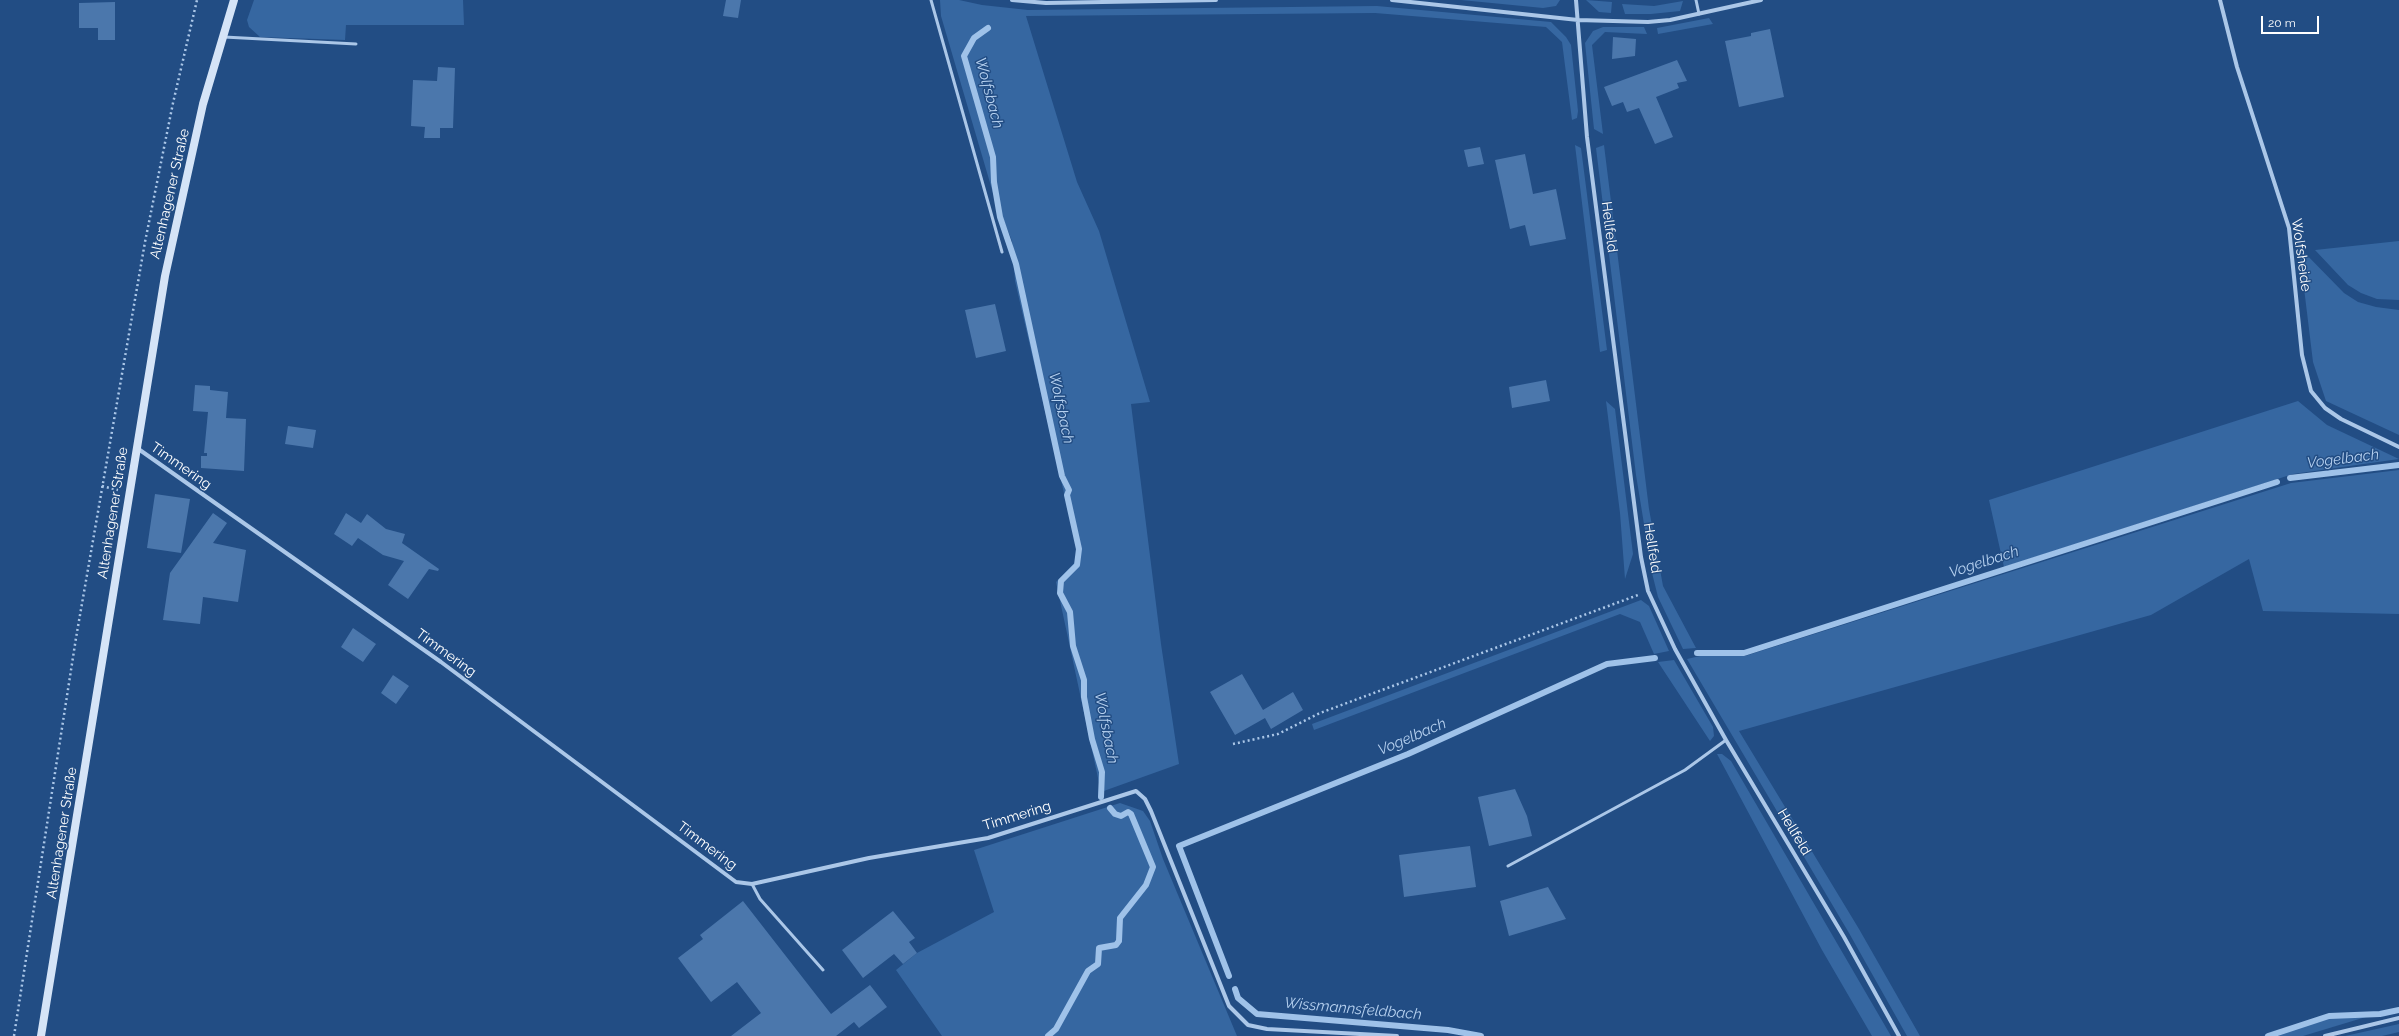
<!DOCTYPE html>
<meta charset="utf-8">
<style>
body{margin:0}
#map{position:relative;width:2399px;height:1036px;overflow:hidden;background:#224d84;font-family:Raleway,sans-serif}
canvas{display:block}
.scale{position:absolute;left:2261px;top:16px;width:58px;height:18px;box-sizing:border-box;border:2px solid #fff;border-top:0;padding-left:5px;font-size:12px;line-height:14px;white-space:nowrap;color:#fff;-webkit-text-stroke:3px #224d84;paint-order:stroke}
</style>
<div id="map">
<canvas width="2399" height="1036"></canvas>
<div class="scale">20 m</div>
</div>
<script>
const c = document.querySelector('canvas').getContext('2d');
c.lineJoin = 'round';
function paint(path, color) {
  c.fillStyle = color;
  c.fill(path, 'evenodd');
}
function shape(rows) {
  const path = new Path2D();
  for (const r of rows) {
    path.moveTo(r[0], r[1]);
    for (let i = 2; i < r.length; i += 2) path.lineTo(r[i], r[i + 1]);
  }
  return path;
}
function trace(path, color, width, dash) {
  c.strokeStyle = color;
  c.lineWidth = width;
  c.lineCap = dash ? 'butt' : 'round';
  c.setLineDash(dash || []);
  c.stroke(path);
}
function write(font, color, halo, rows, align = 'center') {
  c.font = font + ' Raleway,sans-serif';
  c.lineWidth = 3;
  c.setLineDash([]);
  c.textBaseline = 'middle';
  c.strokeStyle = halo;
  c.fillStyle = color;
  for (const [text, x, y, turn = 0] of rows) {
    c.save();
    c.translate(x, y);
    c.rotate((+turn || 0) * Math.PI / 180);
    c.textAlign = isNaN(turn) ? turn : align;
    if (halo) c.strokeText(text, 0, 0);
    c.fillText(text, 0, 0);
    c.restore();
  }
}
paint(shape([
 [254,0,463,0,464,25,346,25,345,40,260,37,249,27,247,20],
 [940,0,959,0,982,5,1028,10,1377,6,1551,22,1566,37,1571,45,1578,111,1577,118,1572,120,1562,42,1546,27,1375,13,1026,16,1077,182,1099,231,1150,402,1131,404,1161,644,1179,764,1101,792,1056,582,1079,558,1015,281,1012,241,993,193,941,16],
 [1461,0,1560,0,1556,6,1543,8],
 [1586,0,1612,2,1611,13,1599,12],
 [1683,1,1680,11,1651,14,1625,14,1622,4,1654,6],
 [1709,18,1713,24,1658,34,1657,28],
 [1603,27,1644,27,1647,34,1605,32,1592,45,1603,134,1594,129,1585,43,1593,31],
 [1575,145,1581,148,1607,350,1600,352],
 [1604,145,1649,509,1663,586,1696,648,1683,649,1658,597,1652,573,1636,475,1596,148],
 [2399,241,2399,300,2377,299,2361,293,2348,285,2315,250],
 [2299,247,2344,293,2358,302,2376,307,2399,310,2399,435,2326,401,2313,362],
 [1606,401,1615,409,1633,554,1625,579,1620,513],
 [2298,401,2327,425,2399,459,2293,474,2004,567,1989,500],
 [2399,470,2399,614,2263,611,2249,559,2151,615,1739,731,1859,929,1920,1036,1907,1036,1849,933,1687,659,1700,656,1745,656,2291,483],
 [1641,600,1649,606,1669,651,1654,654,1640,622,1620,614,1314,730,1312,724],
 [1674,660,1713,727,1714,736,1710,741,1658,662],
 [1717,754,1722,754,1731,761,1891,1036,1872,1036,1822,950],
 [1120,803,1143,811,1150,821,1163,859,1237,1036,942,1036,896,970,917,953,994,912,974,850],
 [2379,1013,2303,1036,2263,1036,2329,1014],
 [2399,1024,2399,1032,2382,1036,2345,1036]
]), '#3667a1');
trace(shape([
 [988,28,974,38,964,56,993,157,994,182,1000,217,1016,264,1062,476,1069,490,1067,495,1079,549,1077,565,1061,581,1060,593,1070,612,1073,646,1084,680,1084,697,1092,739,1102,772,1101,797],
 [2290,478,2399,465],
 [1697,653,1744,653,2277,482],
 [1229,976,1179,846,1408,754,1607,664,1655,658],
 [1235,989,1238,998,1257,1014,1448,1030,1481,1036],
 [1048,1036,1056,1029,1088,971,1098,964,1099,948,1116,945,1119,941,1120,918,1146,885,1153,867,1131,814,1128,812,1121,816,1115,814,1110,808],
 [2268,1036,2329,1016,2380,1014,2399,1010]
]), '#9fc2e9', 6);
paint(shape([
 [726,0,741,0,738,18,723,16],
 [115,2,115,40,98,40,98,28,79,28,79,3],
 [1770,29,1784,97,1739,107,1725,41,1751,36,1751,33],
 [1613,37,1636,39,1635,56,1612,59],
 [1677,60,1687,81,1677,83,1679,88,1656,97,1673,137,1655,144,1639,108,1627,112,1623,102,1612,106,1604,87],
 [438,67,455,68,453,128,440,128,440,138,424,138,425,127,411,126,413,80,437,81],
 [1480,147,1484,164,1468,167,1464,150],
 [1525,154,1533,194,1556,189,1566,239,1530,246,1525,225,1510,229,1495,160],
 [995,304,1006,351,976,358,965,310],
 [1546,380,1550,401,1512,408,1509,387],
 [195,385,210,386,210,390,228,392,226,418,246,419,244,471,201,468,201,456,207,456,207,453,204,453,208,412,193,411],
 [288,426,316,430,313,448,285,444],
 [155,494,190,499,181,553,147,548],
 [213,513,227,523,213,543,246,550,238,602,203,597,200,624,163,620,170,573],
 [346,513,361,523,367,514,386,529,405,534,402,543,439,569,438,571,429,569,408,599,388,585,404,561,383,555,358,538,352,546,334,534],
 [353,628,376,644,363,662,341,647],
 [1242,674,1263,710,1293,692,1303,710,1271,729,1265,718,1235,735,1210,692],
 [393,675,409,686,396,704,381,693],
 [1515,789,1527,816,1532,836,1489,846,1478,797],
 [1470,846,1476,887,1404,897,1399,855],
 [1548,887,1566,919,1509,936,1500,901],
 [743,901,831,1014,870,985,887,1007,859,1028,854,1022,836,1036,731,1036,761,1013,737,982,711,1002,678,958,703,939,700,935],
 [893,911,915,938,909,942,917,953,903,964,894,954,863,978,842,950]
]), '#4b77ac');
trace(shape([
 [102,486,118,490],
 [1233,744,1278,734,1320,713,1638,595],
 [14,1036,76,638,145,242,173,103,197,0]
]), '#abc7e8', 2.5, [2, 3]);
trace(shape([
 [931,0,1002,252],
 [1696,0,1699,14],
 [224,37,356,44],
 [1508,866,1685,770,1726,740],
 [752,884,760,899,823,970]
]), '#abc7e8', 3);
trace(shape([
 [1012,0,1046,3,1216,0],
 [1392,0,1578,20,1648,22,1670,20,1761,0],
 [1576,0,1587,137,1641,557,1648,591,1675,649,1726,740,1844,937,1899,1036],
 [2220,0,2237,67,2289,228,2302,355,2311,391,2325,408,2341,419,2399,447],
 [137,448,441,662,736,882,752,884,869,858,988,838,1136,791,1145,799,1151,811,1229,1006,1248,1025,1267,1029,1397,1036],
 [2325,1036,2399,1018]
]), '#abc7e8', 4);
trace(shape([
 [41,1036,165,276,203,104,234,0]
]), '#d5e4f7', 8);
write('14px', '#fff', '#224d84', [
 ["Altenhagener Straße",170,194,-77],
 ["Hellfeld",1609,227,83],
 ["Wolfsheide",2301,255,82],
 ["Timmering",181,466,35],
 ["Altenhagener Straße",113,513,-81],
 ["Hellfeld",1652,548,81],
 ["Timmering",446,653,36],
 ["Timmering",1017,816,-17],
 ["Hellfeld",1794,832,59],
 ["Altenhagener Straße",62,833,-81],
 ["Timmering",707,846,37]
]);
write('italic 15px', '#b6d1f0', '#224d84', [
 ["Wolfsbach",989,93,75],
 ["Wolfsbach",1061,408,78],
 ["Vogelbach",2343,459,-7],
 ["Vogelbach",1984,562,-18],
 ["Wolfsbach",1106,728,79],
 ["Vogelbach",1412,737,-23],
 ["Wissmannsfeldbach",1353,1009,5]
]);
</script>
